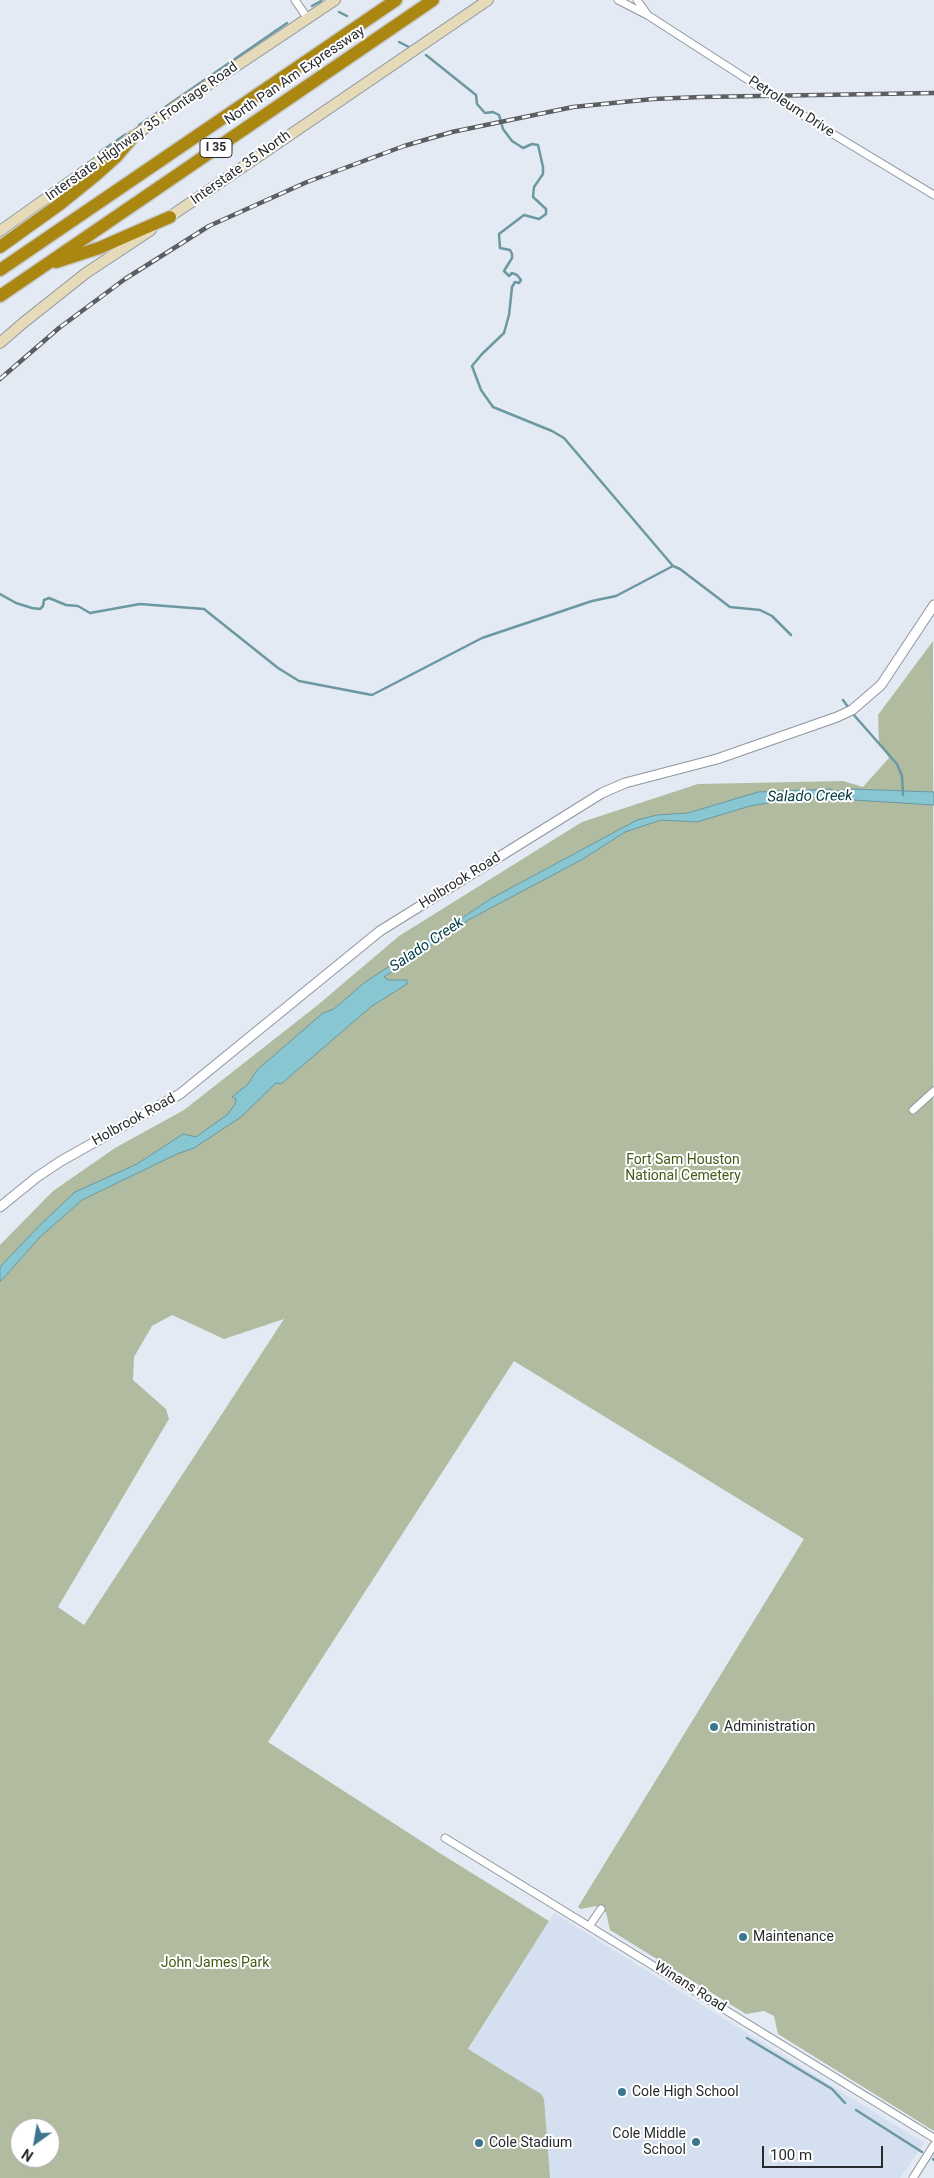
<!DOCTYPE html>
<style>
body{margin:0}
#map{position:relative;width:934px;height:2178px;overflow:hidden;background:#e3eaf4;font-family:Roboto,sans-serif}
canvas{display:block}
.north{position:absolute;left:10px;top:2118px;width:50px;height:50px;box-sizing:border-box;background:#fff;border:1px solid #a9aaab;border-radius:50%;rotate:212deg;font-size:14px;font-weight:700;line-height:20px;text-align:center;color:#282b2e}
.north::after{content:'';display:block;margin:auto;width:18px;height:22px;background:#3b758e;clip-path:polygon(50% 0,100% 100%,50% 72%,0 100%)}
.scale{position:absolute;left:762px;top:2146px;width:121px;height:22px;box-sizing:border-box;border:2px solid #282b2e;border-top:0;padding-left:6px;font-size:15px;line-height:18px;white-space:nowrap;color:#282b2e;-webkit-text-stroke:4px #fff;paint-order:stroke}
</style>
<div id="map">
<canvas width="934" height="2178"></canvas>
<div class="north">N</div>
<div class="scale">100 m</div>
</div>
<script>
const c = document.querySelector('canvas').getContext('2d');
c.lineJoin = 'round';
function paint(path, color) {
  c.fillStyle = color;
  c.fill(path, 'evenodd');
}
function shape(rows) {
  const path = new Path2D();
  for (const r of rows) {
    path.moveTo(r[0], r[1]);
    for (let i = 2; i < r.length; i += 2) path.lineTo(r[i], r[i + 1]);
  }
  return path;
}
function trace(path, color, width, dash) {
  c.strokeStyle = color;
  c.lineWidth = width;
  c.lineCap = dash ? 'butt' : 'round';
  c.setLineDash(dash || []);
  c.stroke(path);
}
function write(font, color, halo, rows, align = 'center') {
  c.font = font + ' Roboto,sans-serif';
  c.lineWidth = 4;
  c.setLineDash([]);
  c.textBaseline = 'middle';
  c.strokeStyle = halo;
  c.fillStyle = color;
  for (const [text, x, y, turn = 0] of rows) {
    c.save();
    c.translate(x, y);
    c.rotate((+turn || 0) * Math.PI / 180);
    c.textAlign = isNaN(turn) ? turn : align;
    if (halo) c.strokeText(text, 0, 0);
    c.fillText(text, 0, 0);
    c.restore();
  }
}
paint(shape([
 [554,1913,924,2143,900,2178,388,2178]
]), '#d4dff0');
paint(shape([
 [933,641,934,2131,778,2034,774,2016,764,2011,746,2014,610,1930,606,1912,596,1906,581,1909,578,1907,804,1539,514,1361,268,1742,438,1852,549,1921,468,2049,541,2094,544,2099,550,2178,0,2178,0,1245,53,1191,115,1148,184,1110,319,1004,399,936,582,822,698,784,843,781,863,787,889,758,879,742,878,715],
 [172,1315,224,1339,284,1319,84,1625,58,1607,169,1419,166,1409,133,1380,134,1357,152,1326],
 [20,2128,50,2128,50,2158,20,2158]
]), '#b1bb9f');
const water = shape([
 [830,789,835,791,853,789,934,792,934,805,805,797,750,806,697,822,661,820,625,832,583,859,470,919,384,977,388,980,407,980,407,984,372,1006,281,1084,276,1083,272,1087,241,1117,194,1148,177,1154,82,1200,40,1237,0,1282,0,1267,40,1225,75,1192,137,1164,183,1134,196,1137,228,1114,235,1104,236,1099,232,1097,248,1084,257,1070,323,1013,334,1009,364,983,492,898,637,820,657,815,688,813,758,792,830,789]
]);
paint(water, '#88c6d2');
trace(water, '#6b98a1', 1);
trace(shape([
 [312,6,321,1],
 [339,12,347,16],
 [399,42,409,47],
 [426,55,476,95,477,104,485,113,493,112,499,115,503,129,512,141,523,148,532,144,538,145,543,167,543,174,534,187,533,197,546,209,546,214,539,219,524,215,499,234,500,248,510,250,512,254,512,258,504,271,509,276,512,273,517,275,521,280,519,283,515,282,512,287,509,315,504,333,482,354,472,366,481,390,493,407,552,431,564,438,673,566],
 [139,125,287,23],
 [100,152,126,134],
 [0,594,16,603,32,608,40,609,43,606,44,600,49,598,66,605,78,606,90,613,140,604,204,609,278,668,299,681,372,695,482,638,592,601,616,596,673,566,680,569,730,607,760,610,772,616,791,635],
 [843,700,848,707],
 [853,714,897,764,902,776,903,795],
 [747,2038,832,2089,845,2103],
 [856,2110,922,2152],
 [933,2159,934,2160]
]), '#6b98a1', 2.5);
const minor = shape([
 [295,0,308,19],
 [618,0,649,16,818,125,934,195],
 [637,0,647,14],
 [913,1110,934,1091],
 [445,1838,934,2138],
 [590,1925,601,1909],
 [913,2178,934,2145]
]);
const tertiary = shape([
 [0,1207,37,1177,61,1161,180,1094,380,931,602,793,625,783,717,759,837,717,852,710,881,685,934,605]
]);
const secondary = shape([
 [165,220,488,0],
 [0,231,175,107,335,0],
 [0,343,23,323,86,273,151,230]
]);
const motorway = shape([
 [0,247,60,204,97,174,117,156,133,137],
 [56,262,99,248,170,217],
 [0,270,396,0],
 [0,296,433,0]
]);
trace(minor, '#8f969f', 9);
trace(tertiary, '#8f969f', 11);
trace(secondary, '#8f969f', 12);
trace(motorway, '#c7c8c9', 15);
trace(minor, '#fff', 7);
trace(tertiary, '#fff', 9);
trace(secondary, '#e6dbb8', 10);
trace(motorway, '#aa8711', 12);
const rail = shape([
 [0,379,59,328,125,279,209,226,307,182,404,146,452,132,573,107,653,99,701,97,934,93]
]);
trace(rail, '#5b5f64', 4.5);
trace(rail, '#fff', 2.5, [8]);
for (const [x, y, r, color] of [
 [714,1727,5,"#3b758e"],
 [743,1937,5,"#3b758e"],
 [622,2092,5,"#3b758e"],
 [696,2142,5,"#3b758e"],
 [479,2143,5,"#3b758e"]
]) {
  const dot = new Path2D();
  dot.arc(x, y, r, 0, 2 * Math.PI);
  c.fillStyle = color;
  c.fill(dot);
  trace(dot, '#fff', 2);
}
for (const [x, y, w] of [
 [216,148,32]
]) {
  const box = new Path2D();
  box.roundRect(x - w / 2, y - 9.5, w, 19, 4);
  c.fillStyle = '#fff';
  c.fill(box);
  trace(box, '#282b2e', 1);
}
write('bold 12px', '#282b2e', null, [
 ["I 35",216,148]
]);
write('14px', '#282b2e', '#fff', [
 ["North Pan Am Expressway",295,76,-34],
 ["Petroleum Drive",791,107,33],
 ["Interstate Highway 35 Frontage Road",142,132,-35],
 ["Interstate 35 North",241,168,-35],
 ["Holbrook Road",460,881,-32],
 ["Holbrook Road",134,1120,-29],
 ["Winans Road",690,1987,32]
]);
write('14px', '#465a15', '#fff', [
 ["Fort Sam Houston",683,1160],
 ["National Cemetery",683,1176],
 ["John James Park",215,1963]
]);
write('14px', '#282b2e', '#fff', [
 ["Administration",724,1727],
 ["Maintenance",753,1937],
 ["Cole High School",632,2092],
 ["Cole Middle",686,2134,"right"],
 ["School",686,2150,"right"],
 ["Cole Stadium",489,2143]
], 'left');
write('italic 15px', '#003a43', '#fff', [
 ["Salado Creek",810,797,-1],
 ["Salado Creek",427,945,-34]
]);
</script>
